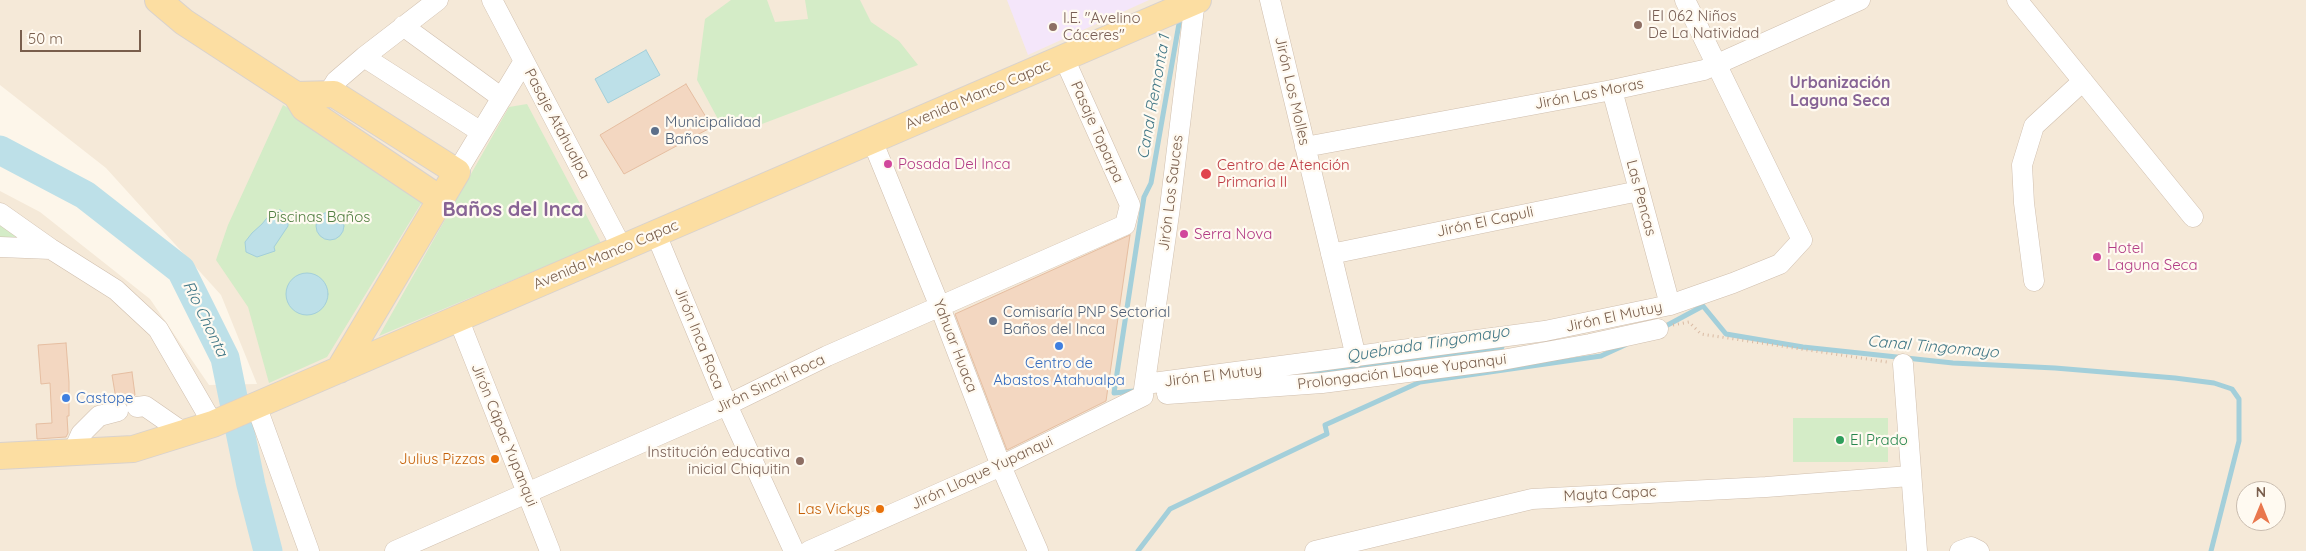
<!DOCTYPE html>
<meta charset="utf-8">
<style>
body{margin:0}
#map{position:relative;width:2306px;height:551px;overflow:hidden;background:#fdf6ea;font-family:Quicksand,sans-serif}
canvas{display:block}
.north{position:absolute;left:2236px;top:481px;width:50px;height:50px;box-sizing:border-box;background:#fffaf1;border:1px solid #c9bcaf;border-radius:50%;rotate:0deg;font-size:14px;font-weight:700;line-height:20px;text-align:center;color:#795e4c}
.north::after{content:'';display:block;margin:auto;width:18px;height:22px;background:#e9774d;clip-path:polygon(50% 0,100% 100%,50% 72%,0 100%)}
.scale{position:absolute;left:20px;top:30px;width:121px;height:22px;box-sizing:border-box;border:2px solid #795e4c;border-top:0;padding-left:6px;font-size:15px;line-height:18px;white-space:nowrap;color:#795e4c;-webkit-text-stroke:4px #fffaf1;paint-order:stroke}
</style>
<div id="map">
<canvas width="2306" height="551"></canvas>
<div class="north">N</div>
<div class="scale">50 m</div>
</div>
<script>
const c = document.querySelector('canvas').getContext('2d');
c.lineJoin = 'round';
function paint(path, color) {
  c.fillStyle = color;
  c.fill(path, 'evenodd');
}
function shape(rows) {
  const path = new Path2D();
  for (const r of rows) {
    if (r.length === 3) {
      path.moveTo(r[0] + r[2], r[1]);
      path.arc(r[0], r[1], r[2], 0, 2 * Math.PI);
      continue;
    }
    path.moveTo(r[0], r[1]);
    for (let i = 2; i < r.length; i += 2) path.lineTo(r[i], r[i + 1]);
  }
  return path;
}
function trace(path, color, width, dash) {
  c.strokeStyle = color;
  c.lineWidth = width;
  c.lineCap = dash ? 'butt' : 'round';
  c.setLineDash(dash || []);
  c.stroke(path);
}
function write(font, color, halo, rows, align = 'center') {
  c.font = font + ' Quicksand,sans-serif';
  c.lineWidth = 4.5;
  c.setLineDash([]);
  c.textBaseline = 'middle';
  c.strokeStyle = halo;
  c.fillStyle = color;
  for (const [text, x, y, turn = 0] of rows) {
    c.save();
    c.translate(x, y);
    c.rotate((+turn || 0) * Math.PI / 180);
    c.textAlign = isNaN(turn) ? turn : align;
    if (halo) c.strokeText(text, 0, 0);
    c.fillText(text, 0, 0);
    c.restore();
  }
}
paint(shape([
 [0,0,2306,0,2306,551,0,551,0,191,40,212,150,299,209,385,257,384,221,295,106,168,0,85],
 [2246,491,2276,491,2276,521,2246,521]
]), '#f5e9d8');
paint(shape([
 [1007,0,1149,0,1028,55]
]), '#f4e6fa');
paint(shape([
 [731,0,767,0,775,22,808,19,805,0,860,0,871,22,899,41,918,65,754,127,719,121,697,80,705,19],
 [527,104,601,243,379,336,509,107],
 [283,105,430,189,327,357,269,383,248,307,216,260,228,225],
 [0,223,38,245,0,241],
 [1793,418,1888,418,1888,462,1793,462]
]), '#d4ecc7');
const water = shape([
 [646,50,660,75,608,103,595,79,646,50],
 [280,210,288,216,288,226,274,247,275,251,257,257,246,252,245,242,252,233,262,224,271,213,280,210],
 [330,226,14],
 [307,294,21]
]);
paint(water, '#bde0e8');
trace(water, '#a3cfda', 1);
trace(shape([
 [1703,306,1726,334,1803,347,1953,363,2055,368,2175,378,2214,383,2232,389,2239,399,2239,441,2211,551],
 [1662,328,1703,306],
 [1277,376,1373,366,1502,347],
 [1134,391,1114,393,1144,197,1151,183,1180,18],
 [1138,551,1170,509,1327,434,1325,425,1420,382,1601,356,1625,345]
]), '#a3cfda', 5);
trace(shape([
 [0,150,85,195,181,270,225,358,251,485,268,551]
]), '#bde0e8', 29);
const building = shape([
 [686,84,712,127,624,174,600,135,686,84],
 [1130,235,1106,401,1007,450,955,314,1130,235],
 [66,343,69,382,69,416,67,416,68,433,66,437,37,439,36,424,52,423,50,383,41,384,38,345,66,343],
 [132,372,135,395,126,402,116,399,112,375,132,372]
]);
paint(building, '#f3d7c1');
trace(building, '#e6bea1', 1);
const minor = shape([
 [492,0,622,248],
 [1270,0,1356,357],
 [2017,0,2193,217],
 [403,26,502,98],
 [364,57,481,132],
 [1612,90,1670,305],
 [328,94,336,81,364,57,438,0],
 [872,140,940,307,1001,466,1038,551],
 [1305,147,1612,90,1704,70,1860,0],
 [457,172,524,61],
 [0,213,51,249,116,290,158,329,213,424],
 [656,234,727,405,794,551],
 [0,247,51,249],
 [1331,254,1639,191],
 [2034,281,2024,203,2022,165,2034,126,2083,81],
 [458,318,550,551],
 [1903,364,1917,551],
 [1145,384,1545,331,1670,305,1733,283,1780,264,1802,240,1685,0],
 [1167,394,1322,383,1502,360,1590,344,1658,329],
 [256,405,309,551],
 [137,407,145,406,184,433],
 [73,452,81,434,99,416,118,411],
 [395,551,727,405,827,356,1125,225,1130,205,1064,58],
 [809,551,1001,466,1143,396,1170,207,1195,0],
 [1315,551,1532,499,1766,487,1910,476],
 [1960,551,1971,547,1979,551]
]);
const major = shape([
 [158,0,184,22,296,95,304,108,440,199],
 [296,95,334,94,457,172,339,370],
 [0,456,133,449,213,424,1198,0]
]);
trace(minor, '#d0bfae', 21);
trace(major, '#d9d2cd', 28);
trace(shape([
 [1673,325,1689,322,1701,334,1887,362]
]), '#d9baa3', 3, [1, 4]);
trace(minor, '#fff', 20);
trace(major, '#fcdea2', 26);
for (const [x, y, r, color] of [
 [1638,25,5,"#8d6e63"],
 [1053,27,5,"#8d6e63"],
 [655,131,5,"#5c6f8a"],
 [888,164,5,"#d1479c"],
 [1206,174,6,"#e0444e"],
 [1184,234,5,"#d1479c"],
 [2097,257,5,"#d1479c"],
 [993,321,5,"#5c6f8a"],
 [1059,346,5,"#3f7fe0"],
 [66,398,5,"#3f7fe0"],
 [1840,440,5,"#2e9e5b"],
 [495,459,5,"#e8710a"],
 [800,461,5,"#8d6e63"],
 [880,509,5,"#e8710a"]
]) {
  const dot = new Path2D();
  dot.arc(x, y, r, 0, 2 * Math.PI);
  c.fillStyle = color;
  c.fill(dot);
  trace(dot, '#fffaf1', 2);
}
write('15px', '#785e54', '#fffaf1', [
 ["IEI 062 Niños",1648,16],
 ["De La Natividad",1648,33],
 ["I.E. \"Avelino",1063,18],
 ["Cáceres\"",1063,35],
 ["Institución educativa",790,452,"right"],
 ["inicial Chiquitin",790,469,"right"]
], 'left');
write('15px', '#795e4c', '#fffaf1', [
 ["Jirón Los Molles",1292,91,77],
 ["Jirón Las Moras",1589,94,-11],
 ["Avenida Manco Capac",978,95,-23],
 ["Pasaje Atahualpa",557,124,62],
 ["Pasaje Toparpa",1097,132,66],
 ["Jirón Los Sauces",1171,193,-83],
 ["Las Pencas",1641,198,75],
 ["Jirón El Capuli",1485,222,-12],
 ["Avenida Manco Capac",606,255,-23],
 ["Jirón El Mutuy",1614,317,-12],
 ["Jirón Inca Roca",699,338,68],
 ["Yahuar Huaca",955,346,69],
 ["Prolongación Lloque Yupanqui",1402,372,-7],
 ["Jirón El Mutuy",1213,376,-7],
 ["Jirón Sinchi Roca",770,384,-25],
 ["Jirón Cápac Yupanqui",504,435,68],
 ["Jirón Lloque Yupanqui",982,473,-25],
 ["Mayta Capac",1610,494,-3]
]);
write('15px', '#4e5e75', '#fffaf1', [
 ["Municipalidad",665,122],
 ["Baños",665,139],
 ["Comisaría PNP Sectorial",1003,312],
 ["Baños del Inca",1003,329]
], 'left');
write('15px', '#b23c85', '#fffaf1', [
 ["Posada Del Inca",898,164],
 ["Serra Nova",1194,234],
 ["Hotel",2107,248],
 ["Laguna Seca",2107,265]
], 'left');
write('15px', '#be3a42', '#fffaf1', [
 ["Centro de Atención",1217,165],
 ["Primaria II",1217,182]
], 'left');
write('15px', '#527f42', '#fffaf1', [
 ["Piscinas Baños",319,217]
]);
write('15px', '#366cbe', '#fffaf1', [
 ["Centro de",1059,363],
 ["Abastos Atahualpa",1059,380],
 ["Castope",76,398,"left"]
]);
write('15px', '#27864d', '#fffaf1', [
 ["El Prado",1850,440]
], 'left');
write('15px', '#c56008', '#fffaf1', [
 ["Julius Pizzas",485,459],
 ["Las Vickys",870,509]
], 'right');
write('bold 16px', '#876495', '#fffaf1', [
 ["Urbanización",1840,83],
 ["Laguna Seca",1840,101]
]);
write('italic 16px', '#417786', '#fffaf1', [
 ["Canal Remonta 1",1154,97,-80],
 ["Río Chonta",205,319,64],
 ["Quebrada Tingomayo",1428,344,-9],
 ["Canal Tingomayo",1933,347,5]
]);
write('bold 20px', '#876495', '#fffaf1', [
 ["Baños del Inca",513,210]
]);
</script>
